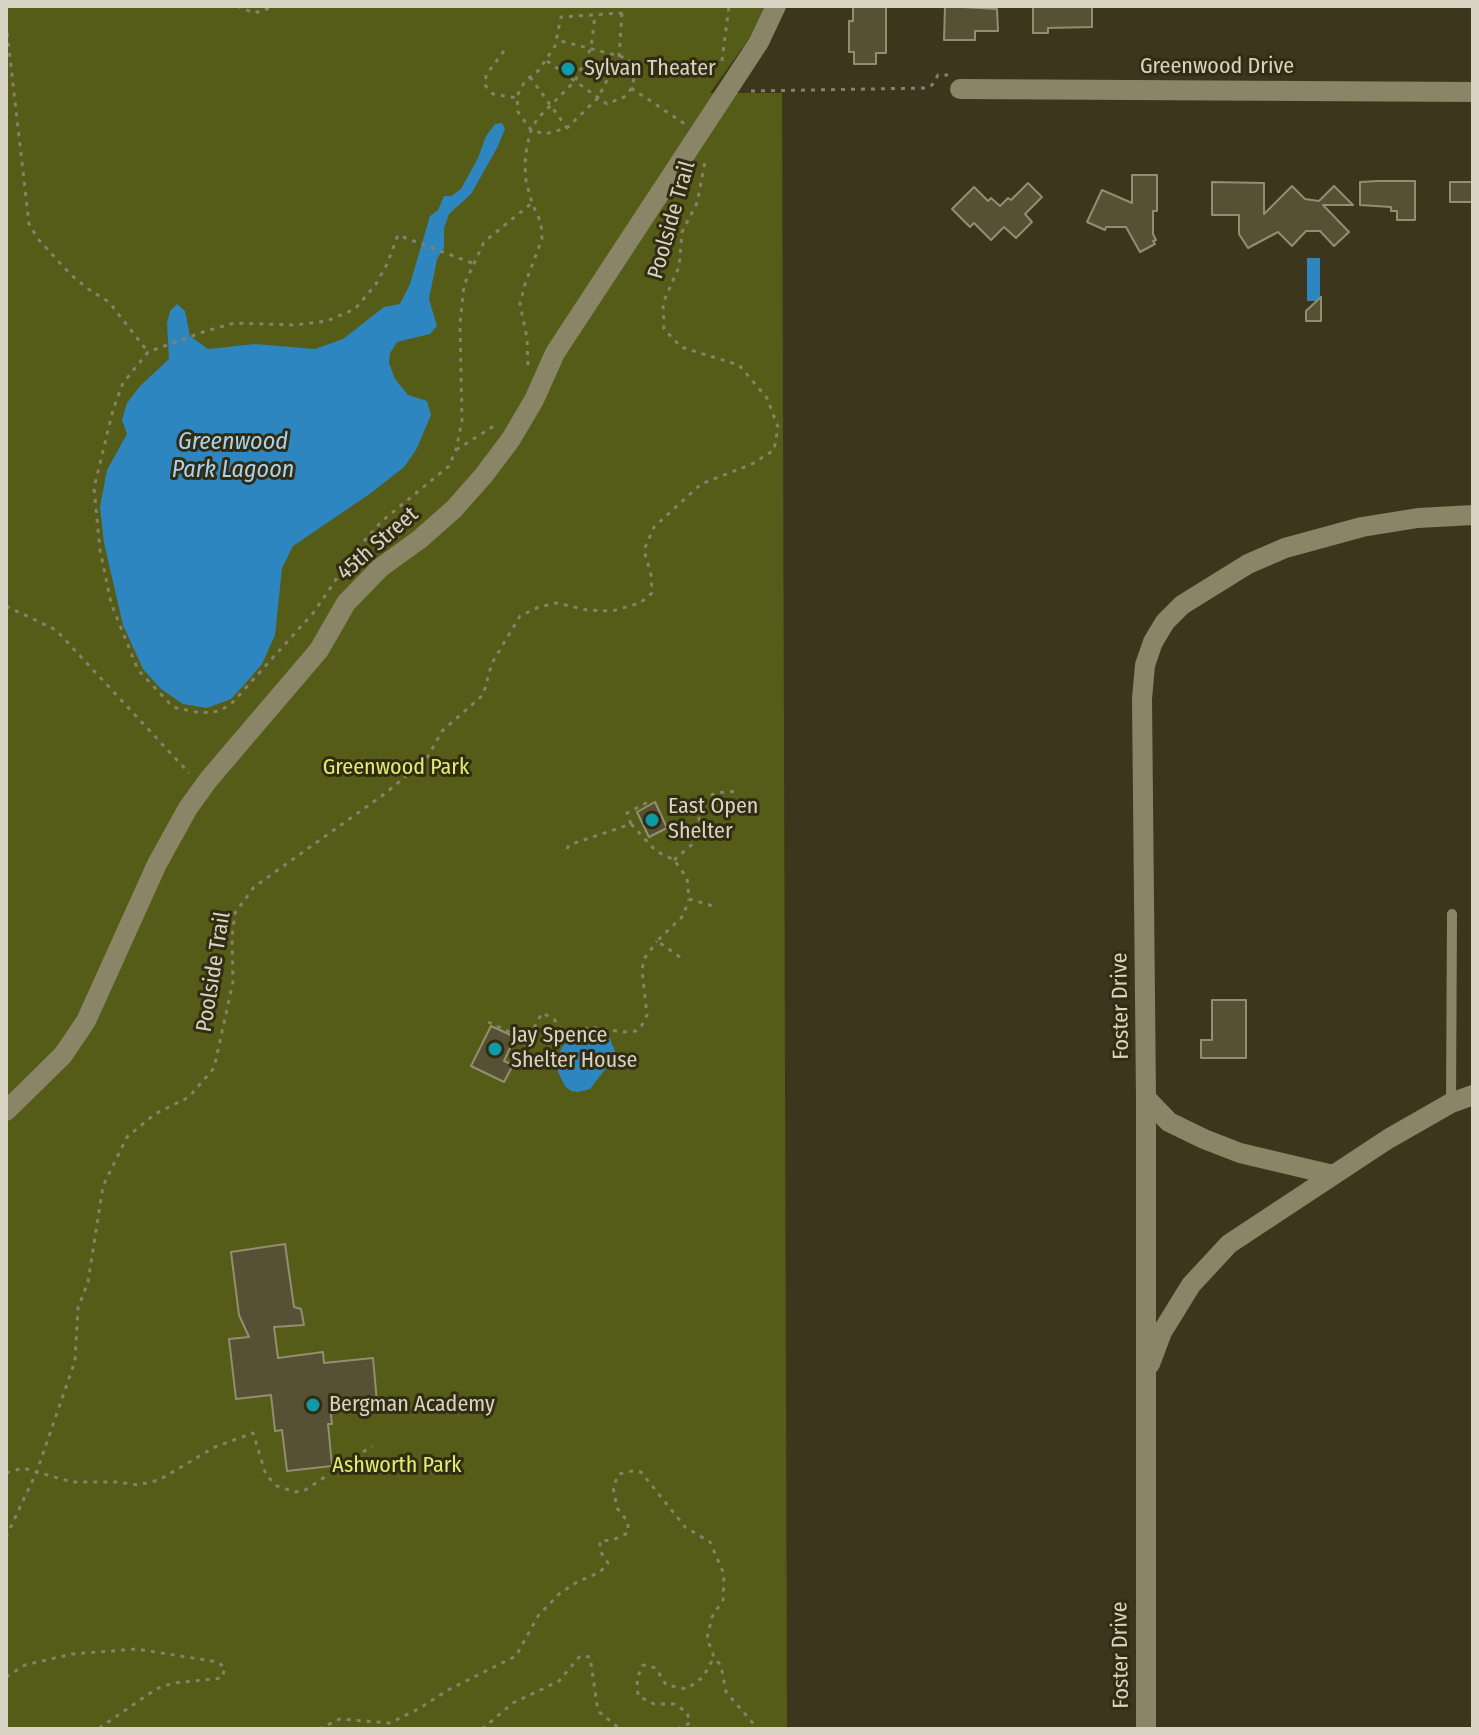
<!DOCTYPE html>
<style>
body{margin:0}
#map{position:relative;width:1479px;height:1735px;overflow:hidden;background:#3c371c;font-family:"Fira Sans Condensed",sans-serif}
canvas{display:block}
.frame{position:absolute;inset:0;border:8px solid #d7d4c4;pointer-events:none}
</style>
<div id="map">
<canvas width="1479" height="1735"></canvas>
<div class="frame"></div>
</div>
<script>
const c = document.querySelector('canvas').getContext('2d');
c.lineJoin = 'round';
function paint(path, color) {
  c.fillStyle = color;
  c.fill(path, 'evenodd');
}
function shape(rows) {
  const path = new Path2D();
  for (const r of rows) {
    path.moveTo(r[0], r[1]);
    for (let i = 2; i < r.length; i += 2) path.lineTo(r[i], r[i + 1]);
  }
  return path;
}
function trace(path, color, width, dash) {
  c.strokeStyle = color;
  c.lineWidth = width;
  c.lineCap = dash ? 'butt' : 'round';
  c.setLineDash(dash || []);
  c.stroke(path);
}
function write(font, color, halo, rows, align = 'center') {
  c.font = font + ' "Fira Sans Condensed",sans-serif';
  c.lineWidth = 6;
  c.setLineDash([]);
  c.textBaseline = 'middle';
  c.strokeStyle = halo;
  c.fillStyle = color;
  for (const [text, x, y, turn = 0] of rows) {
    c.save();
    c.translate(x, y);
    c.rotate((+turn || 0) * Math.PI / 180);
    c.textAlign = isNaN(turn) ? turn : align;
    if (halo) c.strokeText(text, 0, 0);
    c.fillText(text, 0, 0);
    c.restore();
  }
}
paint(shape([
 [6,6,765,6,753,33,710,93,782,93,787,1729,6,1729]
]), '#555c17');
paint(shape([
 [502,123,505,129,497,148,471,194,449,214,444,228,444,248,437,259,429,299,437,326,430,334,397,342,390,353,389,363,395,379,408,395,427,401,431,415,416,450,404,467,371,493,293,546,282,568,275,635,262,664,244,685,231,699,207,708,183,704,161,689,143,669,123,625,104,543,100,507,107,470,127,434,122,420,127,403,140,386,169,359,167,323,170,311,177,304,185,311,190,336,208,349,255,344,315,349,343,339,384,307,400,304,410,284,430,216,438,210,444,196,451,196,461,189,478,158,486,136,495,124],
 [1307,258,1320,258,1320,301,1307,301],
 [594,1031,609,1037,615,1051,614,1058,590,1089,578,1092,571,1091,565,1086,558,1072,558,1056,562,1047,574,1035]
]), '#2d86c0');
const building = shape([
 [853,6,886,6,886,53,876,53,876,64,854,64,854,52,849,52,849,21,853,21,853,6],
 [945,6,997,9,998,31,975,31,975,40,944,40,945,6],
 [1033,6,1092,6,1092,27,1048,28,1048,33,1033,33,1033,6],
 [1132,175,1157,175,1157,211,1153,211,1153,234,1156,240,1153,241,1155,244,1140,252,1126,227,1106,227,1105,230,1087,222,1102,190,1132,203,1132,175],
 [1378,181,1415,181,1415,220,1397,220,1397,211,1391,211,1391,207,1360,205,1360,182,1378,181],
 [1212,182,1264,183,1264,214,1292,186,1305,199,1319,201,1334,186,1353,205,1323,205,1349,232,1334,246,1320,231,1306,231,1292,246,1278,232,1248,248,1239,234,1239,215,1212,215,1212,182],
 [1450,182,1473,182,1473,202,1450,202,1450,182],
 [1028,183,1042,197,1025,214,1032,222,1016,238,1004,227,991,240,974,223,970,227,952,209,974,187,988,201,991,198,1000,206,1008,198,1011,200,1028,183],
 [1321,297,1321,321,1306,321,1306,311,1321,297],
 [655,802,667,828,649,837,637,812,655,802],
 [1212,1000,1246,1000,1246,1058,1201,1058,1201,1040,1212,1040,1212,1000],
 [491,1026,515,1037,504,1061,513,1065,504,1082,471,1066,491,1026],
 [285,1244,294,1307,301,1309,304,1325,274,1327,278,1358,323,1352,324,1363,373,1358,377,1402,330,1407,332,1424,328,1424,332,1466,287,1471,282,1430,275,1431,271,1395,236,1399,229,1339,249,1337,239,1315,231,1252,285,1244]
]);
paint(building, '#565135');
trace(building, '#938e70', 2);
trace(shape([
 [237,6,254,13,276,6],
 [622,13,619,56,598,98,567,128,545,134,531,130,518,112,517,96,525,81,539,70,555,46,561,17,622,13],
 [6,23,29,224,38,239,71,275,91,291,109,302,148,352],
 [504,51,486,75,485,85,493,94,517,98],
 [547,61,607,104,624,97,632,88,634,78,633,66,627,58,557,40],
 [722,61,729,6],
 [530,77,567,128],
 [631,88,685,124],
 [751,91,927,88,932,85,938,75,948,75],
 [472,263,398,235,387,264,376,284,355,309,327,321,295,325,234,323,203,332,148,352,123,383,113,410,94,488,100,550,111,603,138,670,173,707,200,713,220,711,233,702,314,612,356,550,382,521,449,466,456,450,462,421,460,324,464,285,484,242,532,203],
 [528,365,527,338,520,304,525,284,542,239,541,223,532,203,526,181,525,164,527,146,531,130,538,118,575,81,591,48,595,15],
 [456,450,497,424],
 [6,606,56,630,189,773],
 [631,824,656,851,674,860,687,878,689,899,713,906],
 [567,849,569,845,631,824,627,813,648,802],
 [674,860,695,842,699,835,699,811,704,800,715,793,739,791],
 [680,957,657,941,683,916,689,899],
 [488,1022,527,1040],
 [515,1063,542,1013,554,1019,566,1036,589,1027,624,1032,636,1031,642,1025,647,1015,642,970,644,959,657,941],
 [6,1473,23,1468,72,1482,117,1482,138,1485,159,1480,215,1447,253,1433,266,1475,277,1486,295,1492,305,1490,372,1446],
 [6,1537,37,1471,75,1361,78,1308,88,1282,103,1186,127,1137,155,1114,189,1097,214,1068,233,982,232,937,235,913,254,887,383,795,426,760,442,731,483,695,492,663,520,616,539,607,557,603,587,610,612,611,640,603,652,593,651,575,644,550,654,527,701,484,752,464,774,450,778,427,767,398,739,365,681,347,664,329,663,303,679,267,682,232,697,203,705,162],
 [6,1677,25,1665,72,1654,136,1649,218,1662,225,1668,222,1678,173,1683,156,1689,98,1729],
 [319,1729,340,1719,390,1723,420,1708,448,1690,516,1656,538,1616,559,1594,577,1582,600,1572,608,1563,600,1551,600,1541,613,1540,628,1533,628,1522,617,1508,613,1487,619,1474,632,1471,641,1472,685,1527,710,1542,724,1574,723,1600,712,1617,707,1638,714,1657,721,1666,726,1692,758,1729],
 [482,1729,513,1703,559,1681,580,1656,590,1657,598,1711,620,1729],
 [677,1729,690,1723,687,1712,674,1704,654,1704,638,1696,637,1678,643,1665,656,1668,666,1685,687,1689,703,1677,714,1657]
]), '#85816b', 3, [4, 6]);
trace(shape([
 [1451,1103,1452,914]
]), '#8a8567', 10);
trace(shape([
 [960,89,1473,92],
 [1146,1098,1169,1122,1204,1139,1240,1153,1333,1175],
 [6,1111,63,1055,86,1021,157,864,188,808,209,779,319,650,346,603,380,568,420,539,454,509,484,475,511,439,534,400,555,353,759,42,776,6],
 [1150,1364,1162,1332,1191,1285,1229,1244,1388,1139,1451,1103,1473,1095],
 [1146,1729,1146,1098,1142,699,1145,665,1153,642,1165,622,1182,605,1248,564,1285,548,1362,527,1418,518,1473,515]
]), '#8a8567', 20);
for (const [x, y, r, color] of [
 [568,69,8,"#0f9aa8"],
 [652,820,8,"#0f9aa8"],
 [495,1049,8,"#0f9aa8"],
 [313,1405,8,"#0f9aa8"]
]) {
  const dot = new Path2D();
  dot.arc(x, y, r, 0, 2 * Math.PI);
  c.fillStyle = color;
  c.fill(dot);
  trace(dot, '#322d12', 3);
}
write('22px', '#d7d4c4', '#322d12', [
 ["Greenwood Drive",1217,67],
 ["Poolside Trail",672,220,-74],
 ["45th Street",378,544,-41],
 ["Poolside Trail",214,972,-81],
 ["Foster Drive",1121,1006,-91],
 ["Foster Drive",1121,1655,-91]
]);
write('22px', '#d7d4c4', '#322d12', [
 ["Sylvan Theater",584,69],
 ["East Open",668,807],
 ["Shelter",668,832],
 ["Jay Spence",511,1036],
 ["Shelter House",511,1061],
 ["Bergman Academy",329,1405]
], 'left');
write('22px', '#dfef71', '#322d12', [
 ["Greenwood Park",396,768],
 ["Ashworth Park",397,1466]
]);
write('italic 24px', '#aad2f0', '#322d12', [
 ["Greenwood",233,442],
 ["Park Lagoon",233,470]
]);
</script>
